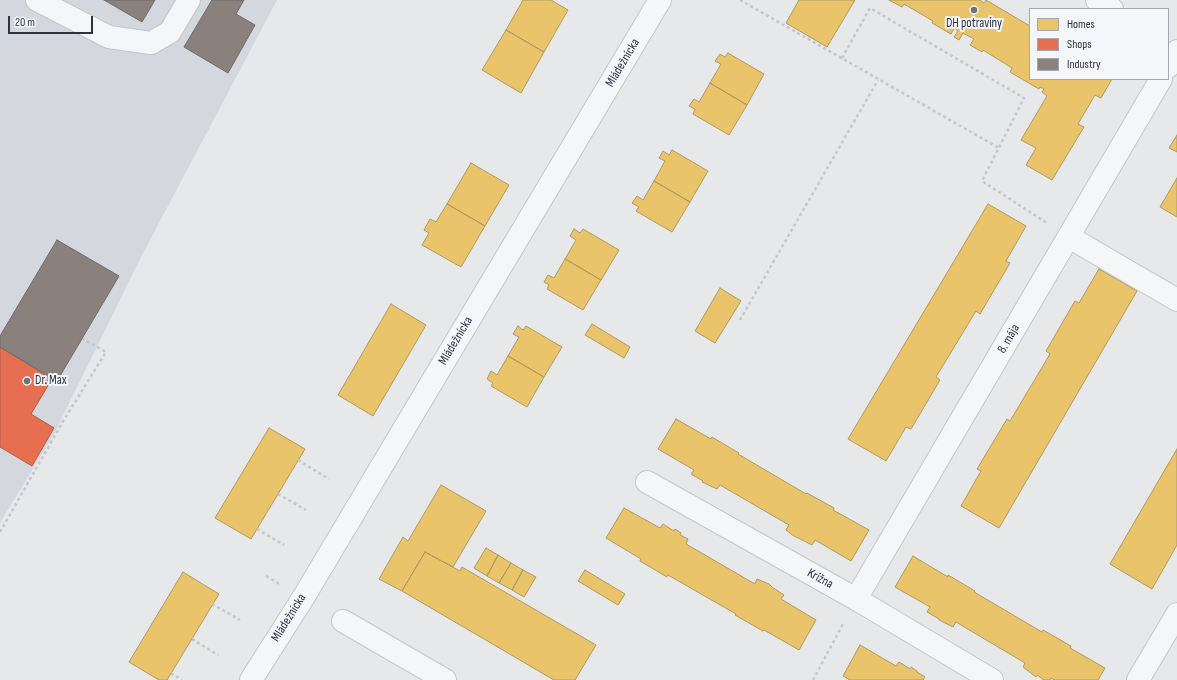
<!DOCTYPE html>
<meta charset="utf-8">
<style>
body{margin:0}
#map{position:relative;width:1177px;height:680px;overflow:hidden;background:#e6e8ea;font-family:"Sofia Sans Condensed",sans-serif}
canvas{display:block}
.legend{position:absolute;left:1029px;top:8px;width:140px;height:72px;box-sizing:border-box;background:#f4f6f9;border:1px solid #a4a8b1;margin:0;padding:5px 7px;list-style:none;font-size:12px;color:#2b3445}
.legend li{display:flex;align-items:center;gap:8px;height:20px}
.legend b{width:20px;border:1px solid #a4a8b1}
.scale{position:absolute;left:8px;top:16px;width:85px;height:18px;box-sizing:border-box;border:2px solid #2b3445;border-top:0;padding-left:5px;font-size:12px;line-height:14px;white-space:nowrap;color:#2b3445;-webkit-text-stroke:3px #f4f6f9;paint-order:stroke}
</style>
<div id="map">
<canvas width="1177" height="680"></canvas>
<ul class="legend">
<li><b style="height:11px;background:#e9c46a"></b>Homes</li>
<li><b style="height:11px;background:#e76f51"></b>Shops</li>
<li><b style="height:11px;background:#8a817c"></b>Industry</li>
</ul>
<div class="scale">20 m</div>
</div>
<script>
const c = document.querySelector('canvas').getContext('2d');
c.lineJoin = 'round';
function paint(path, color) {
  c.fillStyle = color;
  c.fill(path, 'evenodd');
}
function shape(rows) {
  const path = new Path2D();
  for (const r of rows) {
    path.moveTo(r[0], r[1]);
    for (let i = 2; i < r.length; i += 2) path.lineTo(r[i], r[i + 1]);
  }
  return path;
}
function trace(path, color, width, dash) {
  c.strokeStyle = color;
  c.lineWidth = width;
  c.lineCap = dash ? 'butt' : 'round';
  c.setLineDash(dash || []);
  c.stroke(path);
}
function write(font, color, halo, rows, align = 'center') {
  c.font = font + ' "Sofia Sans Condensed",sans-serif';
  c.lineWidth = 4;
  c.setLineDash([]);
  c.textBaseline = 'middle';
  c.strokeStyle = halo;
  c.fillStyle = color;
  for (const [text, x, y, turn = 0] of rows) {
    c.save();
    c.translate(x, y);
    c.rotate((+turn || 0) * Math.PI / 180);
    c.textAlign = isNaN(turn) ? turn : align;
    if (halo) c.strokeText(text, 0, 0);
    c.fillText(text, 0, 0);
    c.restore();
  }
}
paint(shape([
 [0,0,277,0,141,257,54,434,0,523]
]), '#d4d7dd');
const homes = shape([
 [523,0,551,0,568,10,544,52,506,30,523,0],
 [799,0,855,0,827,47,786,23,799,0],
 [889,0,980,0,984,3,986,0,1030,26,1030,79,1112,79,1101,98,1095,95,1078,124,1084,127,1052,180,1026,165,1036,148,1021,140,1047,96,1042,92,1044,89,1040,87,1039,89,1010,72,1012,68,983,50,982,52,970,45,974,39,963,33,959,40,954,37,958,31,954,28,951,34,932,23,933,21,904,4,902,7,889,0],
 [506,30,544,52,521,93,482,70,506,30],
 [728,53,764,74,747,105,710,83,721,64,715,61,720,54,725,57,728,53],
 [710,83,747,105,729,135,693,114,695,109,689,106,694,99,699,102,710,83],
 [1177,135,1177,152,1169,148,1177,135],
 [672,150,708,171,690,202,654,181,665,161,659,158,663,151,669,155,672,150],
 [471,163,509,185,485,226,447,204,471,163],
 [1177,178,1177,217,1160,207,1177,178],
 [654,181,690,202,672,232,636,211,639,207,632,203,637,196,643,200,654,181],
 [447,204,485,226,461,267,422,245,429,233,424,230,430,219,436,222,447,204],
 [988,204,1026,226,1006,261,1010,263,980,314,976,311,936,377,940,380,911,429,906,427,886,461,848,439,988,204],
 [574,229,580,233,583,229,619,250,601,280,565,259,576,240,570,236,574,229],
 [565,259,601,280,583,310,547,289,549,285,544,282,548,275,554,278,565,259],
 [1099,269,1137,291,999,528,961,506,981,471,977,469,1007,419,1010,421,1050,354,1046,351,1075,301,1079,303,1099,269],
 [720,288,741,301,715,343,695,331,720,288],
 [391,304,426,325,373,416,338,395,391,304],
 [592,324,630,347,624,358,585,335,592,324],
 [518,326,523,330,526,326,562,347,544,377,508,356,519,337,513,334,518,326],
 [508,356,544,377,527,407,491,386,493,383,487,379,491,371,497,375,508,356],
 [676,419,711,439,712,437,739,453,738,454,806,494,807,493,834,508,833,510,869,530,851,561,815,540,812,545,794,536,786,530,789,525,720,485,717,489,702,482,703,481,691,474,694,470,658,449,676,419],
 [269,428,305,449,251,539,215,518,269,428],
 [1177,449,1177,545,1152,589,1110,564,1177,449],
 [441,485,486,511,453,567,425,552,402,591,379,579,403,537,408,541,441,485],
 [624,508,660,528,663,524,674,531,675,529,681,533,680,535,688,539,686,544,755,584,757,579,769,584,772,587,784,595,781,599,816,620,799,650,764,630,763,631,735,615,736,614,668,575,667,577,640,561,641,559,606,538,624,508],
 [486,548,498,555,487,576,474,568,486,548],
 [425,552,460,571,462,567,596,645,575,680,554,680,402,591,425,552],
 [498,555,511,563,499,583,487,576,498,555],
 [913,556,948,577,948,575,975,591,974,592,1042,632,1043,630,1071,646,1070,648,1105,668,1098,680,1054,680,1051,678,1050,680,1044,680,1037,675,1036,677,1023,667,1025,663,956,622,953,627,939,620,939,619,927,612,930,607,895,587,913,556],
 [511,563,523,570,512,590,499,583,511,563],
 [523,570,536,577,524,597,512,590,523,570],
 [585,570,625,594,618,605,578,581,585,570],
 [183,572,219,594,167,680,159,680,129,662,183,572],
 [860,645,896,666,899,662,910,669,911,667,917,671,917,672,925,677,923,680,850,680,843,676,860,645]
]);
paint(homes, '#e9c46a');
trace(homes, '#b0995f', 1);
const shops = shape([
 [0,347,52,379,31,414,54,428,32,466,0,447,0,347]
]);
paint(shops, '#e76f51');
trace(shops, '#af5d4d', 1);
const industry = shape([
 [104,0,155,0,142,22,104,0],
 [212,0,244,0,236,14,255,25,228,73,184,47,212,0],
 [57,240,119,276,57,381,0,347,0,336,57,240]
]);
paint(industry, '#8a817c');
trace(industry, '#6e6a6c', 1);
const minor = shape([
 [37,0,109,37,151,43,170,32,189,0],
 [1097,0,1112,9],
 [1168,67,1177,51],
 [1069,237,1177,300],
 [647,482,856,599,992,680],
 [856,599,1161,79],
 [343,621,445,680],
 [251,680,303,598,660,0],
 [1138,680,1177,614]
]);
trace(minor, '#c4c6c8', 24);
trace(shape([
 [740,0,999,148],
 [842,58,870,8,1024,98,982,181,1047,223],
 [740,320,878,80],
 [298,460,329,479],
 [278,494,306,510],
 [257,529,284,545],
 [0,532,62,423,106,352,83,339],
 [266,576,281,585],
 [212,604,240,620],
 [192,639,218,655],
 [171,673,182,680],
 [813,680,844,622]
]), '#c5c6ca', 2.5, [3, 3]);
trace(minor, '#f5f6f7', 22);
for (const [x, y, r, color] of [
 [974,10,4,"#6c737f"],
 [27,381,4,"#6c737f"]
]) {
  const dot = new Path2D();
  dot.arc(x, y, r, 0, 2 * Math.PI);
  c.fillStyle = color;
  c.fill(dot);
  trace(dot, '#f4f6f9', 1.5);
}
write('13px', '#2b3445', '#f4f6f9', [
 ["DH potraviny",974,24],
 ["Dr. Max",35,381,"left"]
]);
write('13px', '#2b3445', '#f4f6f9', [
 ["Mládežnícka",623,63,-59],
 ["8. mája",1009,339,-60],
 ["Mládežnícka",456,341,-59],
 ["Krížna",820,579,29],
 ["Mládežnícka",289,618,-58]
]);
</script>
